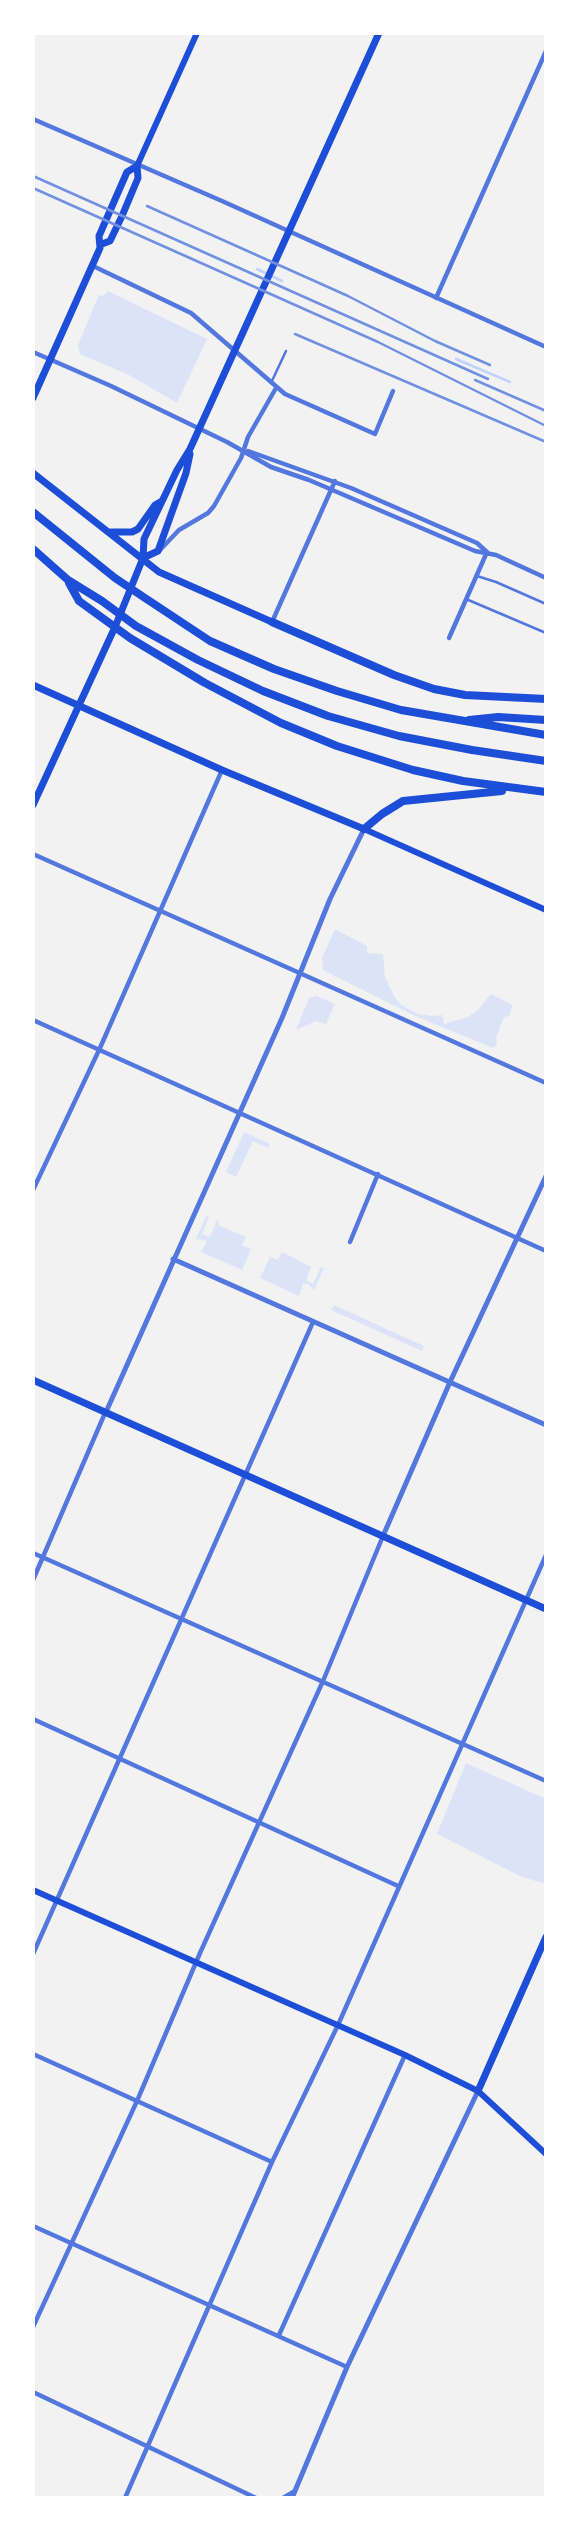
<!DOCTYPE html>
<style>
body{margin:0}
#map{position:relative;width:579px;height:2531px;overflow:hidden;background:#f2f2f2;font-family:Lato,sans-serif}
canvas{display:block}
.frame{position:absolute;inset:0;border:35px solid #fff;pointer-events:none}
</style>
<div id="map">
<canvas width="579" height="2531"></canvas>
<div class="frame"></div>
</div>
<script>
const c = document.querySelector('canvas').getContext('2d');
c.lineJoin = 'round';
function paint(path, color) {
  c.fillStyle = color;
  c.fill(path, 'evenodd');
}
function shape(rows) {
  const path = new Path2D();
  for (const r of rows) {
    path.moveTo(r[0], r[1]);
    for (let i = 2; i < r.length; i += 2) path.lineTo(r[i], r[i + 1]);
  }
  return path;
}
function trace(path, color, width, dash) {
  c.strokeStyle = color;
  c.lineWidth = width;
  c.lineCap = dash ? 'butt' : 'round';
  c.setLineDash(dash || []);
  c.stroke(path);
}
paint(shape([
 [108,291,207,339,177,403,129,375,80,354,78,345,99,295,103,296],
 [335,929,367,946,367,953,383,954,385,977,394,996,401,1005,418,1014,432,1016,442,1015,444,1024,468,1017,478,1010,491,994,513,1005,509,1016,504,1017,496,1037,497,1044,493,1048,413,1015,323,970,322,958],
 [316,996,335,1004,326,1024,316,1021,296,1030,309,998],
 [244,1132,270,1144,268,1148,253,1141,236,1177,226,1172],
 [206,1216,209,1217,202,1234,210,1237,217,1220,219,1221,218,1225,246,1237,242,1245,251,1249,242,1270,201,1252,207,1241,196,1239],
 [282,1252,311,1267,306,1280,313,1284,321,1267,324,1268,314,1290,308,1284,303,1284,299,1296,260,1278,270,1257,278,1260],
 [334,1305,424,1346,422,1351,331,1310],
 [466,1763,546,1799,546,1884,522,1877,437,1834]
]), '#dbe4f7');
trace(shape([
 [257,269,282,281],
 [456,359,510,382]
]), '#bfd3fe', 2.5);
trace(shape([
 [271,383,286,351],
 [477,576,496,582,546,604],
 [466,599,546,633]
]), '#5277de', 2.5);
trace(shape([
 [33,119,222,201,546,347],
 [93,266,191,313,285,394,375,434,393,391],
 [436,298,546,51],
 [33,352,111,386,227,442,271,467,309,480,475,551,496,555,546,578],
 [248,451,351,488,477,543,487,552],
 [159,551,179,530,208,513,214,506,241,458,248,437,276,388],
 [272,622,335,481],
 [449,638,487,552],
 [33,854,546,1083],
 [33,1020,546,1251],
 [33,1190,100,1048,222,770],
 [350,1242,378,1174],
 [33,1553,546,1781],
 [33,1580,105,1413],
 [33,1719,398,1886],
 [33,1954,313,1322],
 [33,2054,272,2162],
 [33,2226,347,2367],
 [33,2327,137,2101,200,1953,323,1681,383,1536],
 [279,2335,405,2055],
 [33,2392,256,2498],
 [125,2498,272,2162,338,2025,546,1555],
 [283,2498,295,2491]
]), '#5277de', 4.5);
trace(shape([
 [173,1259,546,1425],
 [106,1412,282,1018,330,899,364,829],
 [383,1536,450,1382,546,1176],
 [292,2498,347,2367,478,2091]
]), '#5277de', 5);
trace(shape([
 [137,166,197,33],
 [364,829,546,910],
 [33,1890,405,2055,478,2091,546,2154]
]), '#1d4ed8', 6);
trace(shape([
 [33,398,100,248,99,236,127,172,137,166,138,178,122,216,110,241,102,244],
 [33,473,159,572,272,622],
 [109,532,132,532,138,529,155,505,162,501],
 [143,558,158,551,186,473,190,454],
 [33,685,222,770,364,829],
 [33,805,115,627,143,558,144,539,177,470,190,449,379,33],
 [33,1380,546,1609],
 [478,2091,546,1937]
]), '#1d4ed8', 7);
trace(shape([
 [33,512,115,578,148,600,210,641,274,669,337,691,401,710,546,735],
 [33,549,68,580,102,601,136,626,198,660,263,691,328,716,399,736,472,750,546,761],
 [69,583,79,601,130,638,205,683,281,723,337,746,413,770,463,781,546,792],
 [272,622,394,675,434,689,465,695,546,699],
 [469,720,498,717,546,720],
 [364,829,382,814,403,801,502,791]
]), '#1d4ed8', 8);
trace(shape([
 [33,176,488,379],
 [33,188,378,342,546,426],
 [147,206,348,296,435,341,490,365],
 [295,334,546,442],
 [475,380,546,411]
]), '#7290e2', 2.5);
</script>
